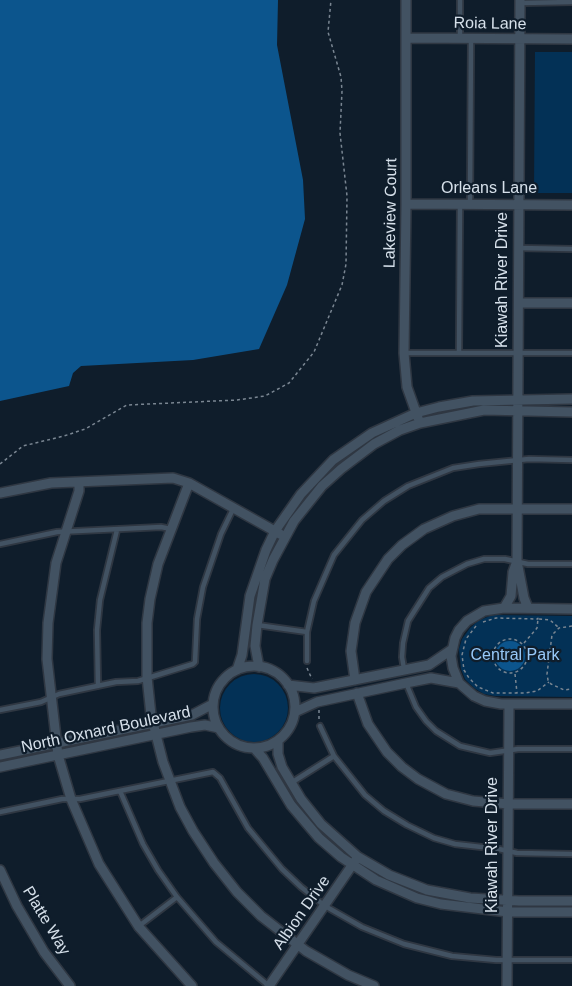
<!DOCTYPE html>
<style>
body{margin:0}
canvas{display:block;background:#0f1d2b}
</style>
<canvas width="572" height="986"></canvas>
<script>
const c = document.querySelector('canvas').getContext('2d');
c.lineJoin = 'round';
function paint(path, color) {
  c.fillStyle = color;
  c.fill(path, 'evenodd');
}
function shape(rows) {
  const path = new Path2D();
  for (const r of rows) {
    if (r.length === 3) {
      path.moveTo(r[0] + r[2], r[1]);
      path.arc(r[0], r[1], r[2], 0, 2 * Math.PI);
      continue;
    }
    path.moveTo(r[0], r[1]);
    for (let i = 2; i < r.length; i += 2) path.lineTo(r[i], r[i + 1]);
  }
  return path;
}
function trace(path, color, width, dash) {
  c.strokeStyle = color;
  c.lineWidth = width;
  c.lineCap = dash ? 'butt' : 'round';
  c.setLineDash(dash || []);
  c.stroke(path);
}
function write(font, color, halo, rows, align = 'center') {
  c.font = font + ' Arial,sans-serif';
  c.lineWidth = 4.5;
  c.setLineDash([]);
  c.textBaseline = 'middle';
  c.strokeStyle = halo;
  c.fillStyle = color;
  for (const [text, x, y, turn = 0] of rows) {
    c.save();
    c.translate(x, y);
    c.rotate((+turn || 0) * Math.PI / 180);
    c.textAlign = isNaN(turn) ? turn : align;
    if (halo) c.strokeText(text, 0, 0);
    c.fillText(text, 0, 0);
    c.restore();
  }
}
paint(shape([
 [535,52,572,52,572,193,534,193],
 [492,615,572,616,572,697,495,696,484,694,474,688,465,679,461,669,459,649,462,639,470,628,478,621],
 [254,708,34]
]), '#033156');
paint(shape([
 [0,0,278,0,277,45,303,180,305,219,287,285,259,349,193,360,81,366,73,373,69,386,0,401],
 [510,656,15]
]), '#0c558d');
const lane = shape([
 [521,3,572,2],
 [460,38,460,0],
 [470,204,471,38],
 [518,248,572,249],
 [459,352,460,204],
 [404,353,572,353],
 [0,544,57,532,161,527,171,529],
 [257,625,307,632,314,601,334,555,362,520,384,501,408,486,453,468,479,464,529,459,572,460],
 [307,661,307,632],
 [404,669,402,657,403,643,408,621,429,588,442,577,467,564,484,559,505,559,528,564,572,564],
 [406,683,416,707,426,721,436,731,460,746,490,753,518,749,572,749],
 [98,686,97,630,100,600,117,530],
 [0,710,41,702,59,694,116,682,138,681,193,664,195,662,197,619,203,587,221,534,234,507],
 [320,726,334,756],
 [291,783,334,756,365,795,384,811,407,825,434,838,455,844,499,849,517,853,572,854],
 [120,791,143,844,158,870,177,897,216,942,269,986],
 [0,812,62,799,80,799,213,772,220,778,248,828,282,869,301,887,325,906,362,927,404,944,452,956,496,960,572,960],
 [139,926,177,897]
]);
const street = shape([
 [406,0,406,204,404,353,407,387,418,418],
 [407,38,572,39],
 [406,204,572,205],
 [519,303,572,303],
 [79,482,79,491,56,563,48,623,47,659,58,755,71,799,99,864,139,927,192,986],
 [189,483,158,564,150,599,147,623,147,677,151,715,163,762,180,807,193,831,214,863,237,892,261,916,306,951,348,975,374,986],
 [0,493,51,483,173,478,189,483,280,534],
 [517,561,524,598,528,608],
 [504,608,511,596,513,572,517,561,520,0],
 [572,609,504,608,484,611,467,621,459,630,455,638,451,656,453,668,459,683,474,696,485,701,501,704,572,704],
 [254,707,41],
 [259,667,255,646,257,625,265,579,273,560,294,521,322,486,341,469,374,444,400,430,420,423,484,410,572,412],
 [237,670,242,655,250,596,266,550,275,531,301,494,333,460,372,433,416,413,439,407,473,401,572,399],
 [355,680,351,651,355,623,366,592,388,559,402,545,424,529,453,516,479,509,572,509],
 [288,685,314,688,429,665,451,650],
 [357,693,368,724,387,752,402,767,418,779,446,794,473,801,509,804,572,804],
 [295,712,317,702,406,683,431,678,459,683],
 [278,741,278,754,282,767,301,799,321,824,358,857,389,875,427,890,470,898,519,901,572,901],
 [254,748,263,758,291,805,319,838,341,857,376,880,417,898,441,904,508,912,572,912],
 [0,755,192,715,213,704],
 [0,767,191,727,205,725,219,728],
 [0,870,17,906,44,952,70,986],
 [269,986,355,861],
 [507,986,509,704]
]);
trace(lane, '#2f3742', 8);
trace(street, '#2f3742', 12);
trace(shape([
 [0,464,23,446,64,436,85,429,127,405,237,400,265,396,289,383,314,352,342,285,346,264,347,196,340,133,342,91,341,77,328,32,331,0],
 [483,622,496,618,538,619,537,616],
 [476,626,466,639,462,655,464,670,469,678,478,687,493,693,525,693,537,691,549,682],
 [572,626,559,628,552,635,547,674,548,680,551,684,564,690,572,689],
 [510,656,17],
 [524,643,537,628,538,619,550,620,558,627],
 [307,668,312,679],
 [515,674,517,693],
 [319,710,319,720]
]), '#7a8692', 1.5, [3, 3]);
trace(lane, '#425262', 4.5);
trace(street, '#425262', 9);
write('16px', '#d6e0ea', '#0f1d2b', [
 ["Roia Lane",490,24,1],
 ["Orleans Lane",489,189],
 ["Lakeview Court",391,213,-89],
 ["Kiawah River Drive",503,280,-90],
 ["North Oxnard Boulevard",106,730,-12],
 ["Kiawah River Drive",493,845,-90],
 ["Albion Drive",302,913,-55],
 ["Platte Way",46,921,59]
]);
write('16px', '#97c8f8', '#0f1d2b', [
 ["Central Park",515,656]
]);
</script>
